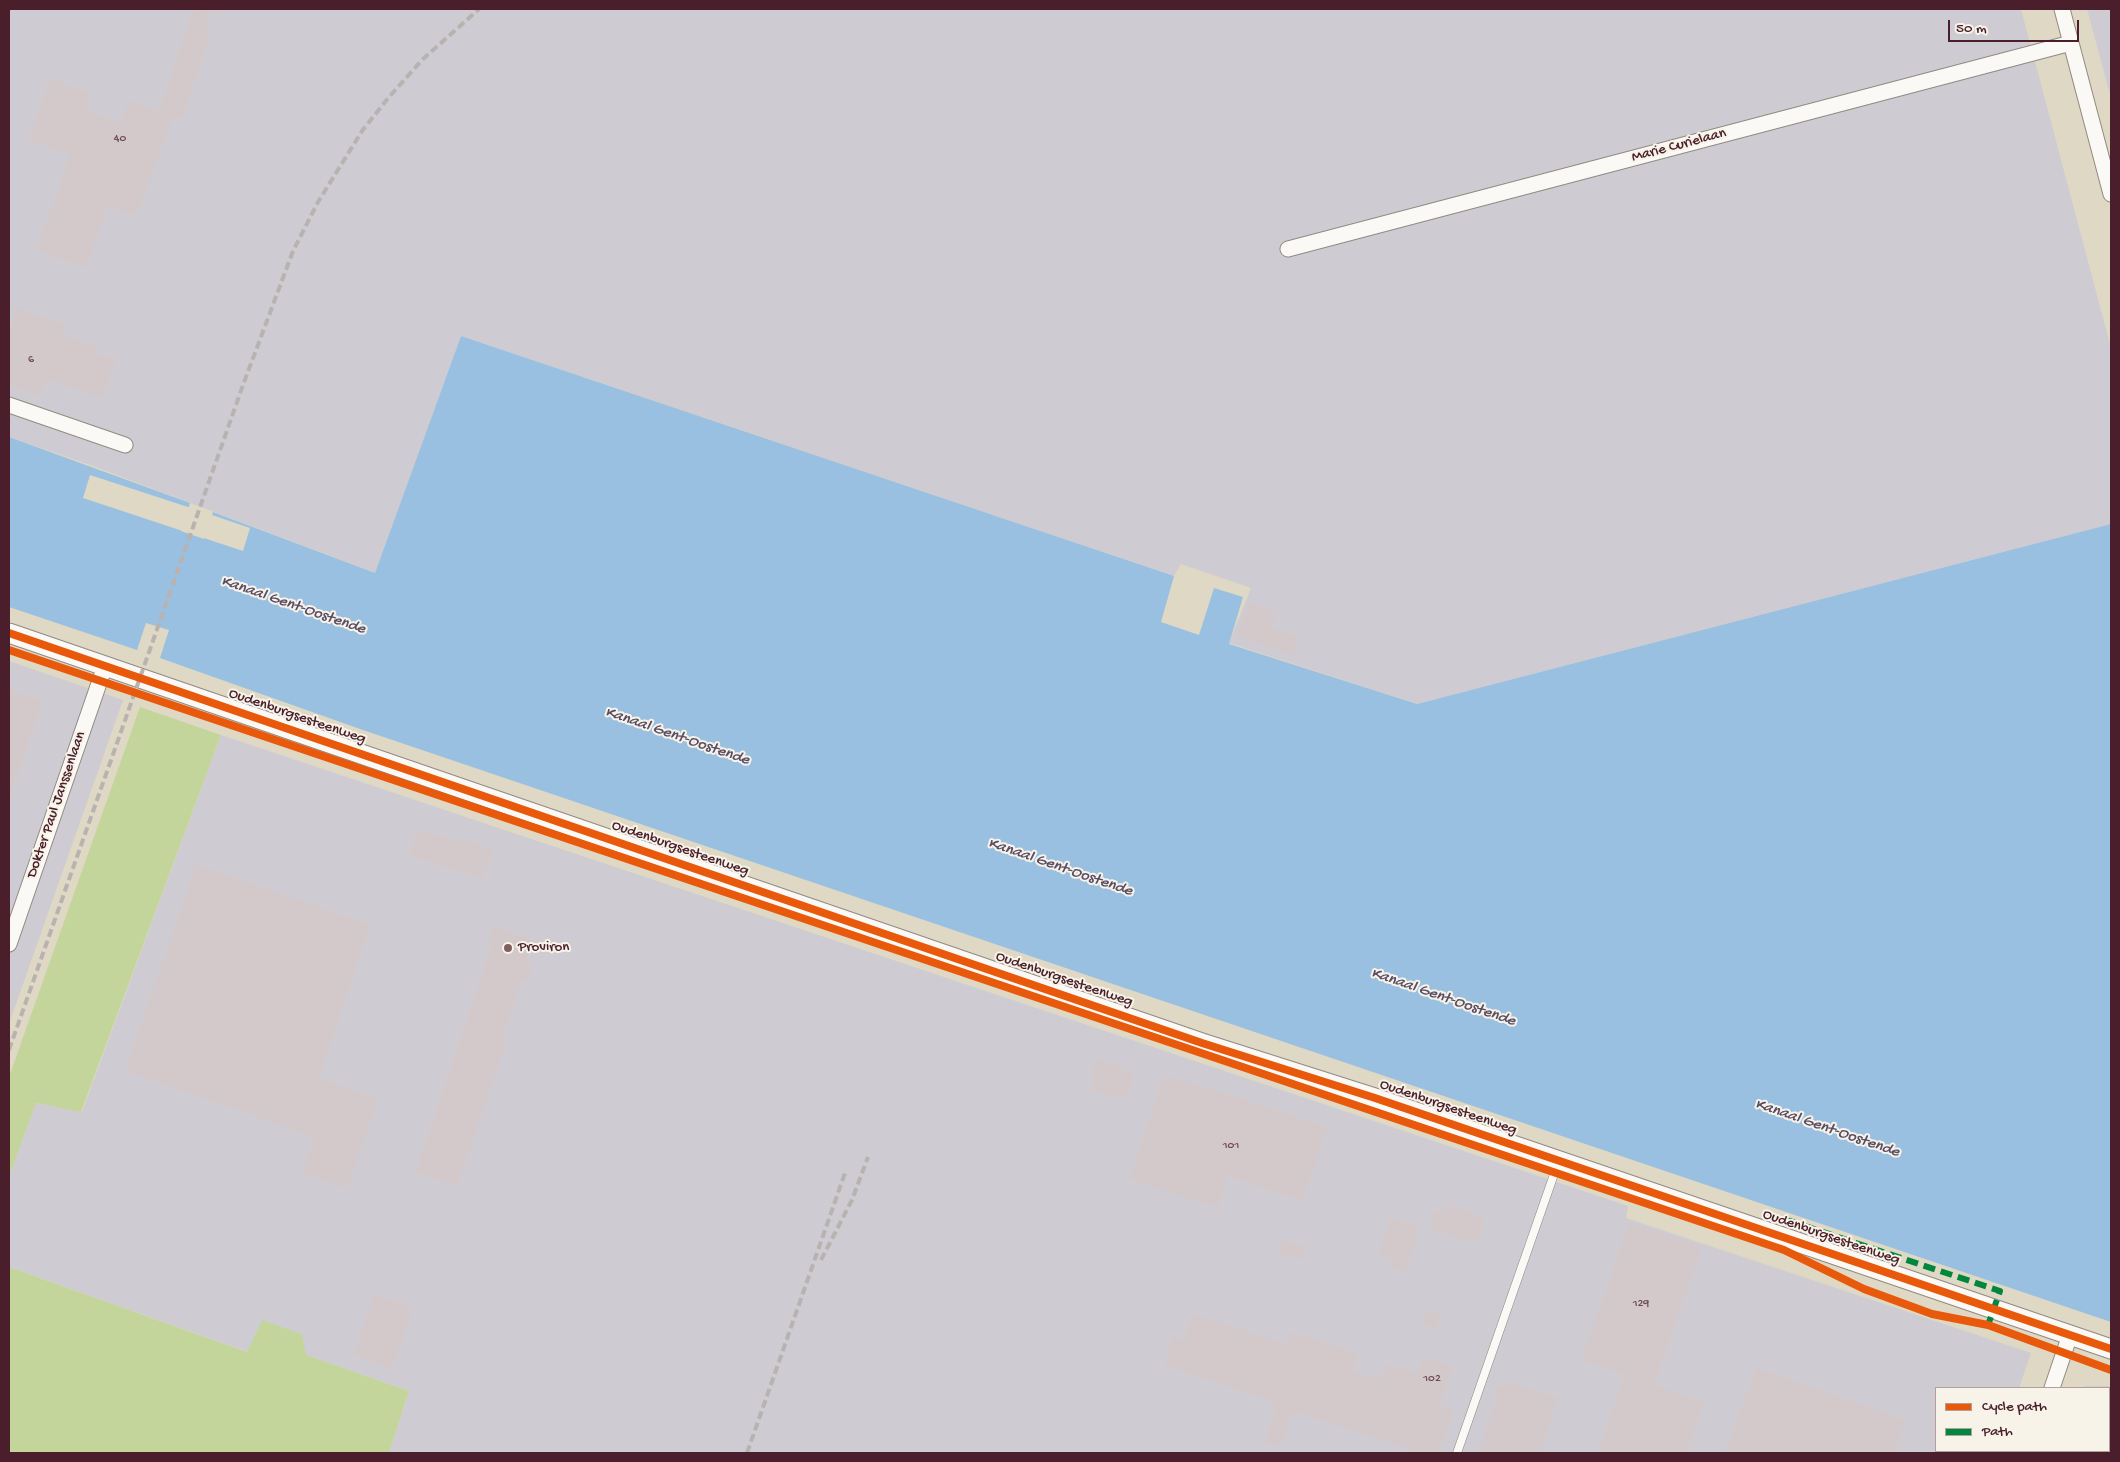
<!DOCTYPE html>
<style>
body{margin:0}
#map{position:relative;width:2120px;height:1462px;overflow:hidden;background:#ded8c4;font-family:"Gochi Hand",sans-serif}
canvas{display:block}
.frame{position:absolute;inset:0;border:10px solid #4a1f2b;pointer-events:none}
.legend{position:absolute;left:1935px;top:1387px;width:175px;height:65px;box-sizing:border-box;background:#f7f3e8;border:1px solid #b29e9c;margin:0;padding:6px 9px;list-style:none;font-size:15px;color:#4a1f2b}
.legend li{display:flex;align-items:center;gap:10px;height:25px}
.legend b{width:25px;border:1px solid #b29e9c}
.scale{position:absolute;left:1948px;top:20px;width:131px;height:22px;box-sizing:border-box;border:2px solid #4a1f2b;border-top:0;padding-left:6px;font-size:15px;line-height:18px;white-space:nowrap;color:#4a1f2b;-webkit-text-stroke:4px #f7f3e8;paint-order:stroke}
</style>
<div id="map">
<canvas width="2120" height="1462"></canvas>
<div class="frame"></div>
<ul class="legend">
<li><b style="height:6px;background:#e8590c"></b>Cycle path</li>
<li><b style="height:6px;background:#00873e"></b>Path</li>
</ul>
<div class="scale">50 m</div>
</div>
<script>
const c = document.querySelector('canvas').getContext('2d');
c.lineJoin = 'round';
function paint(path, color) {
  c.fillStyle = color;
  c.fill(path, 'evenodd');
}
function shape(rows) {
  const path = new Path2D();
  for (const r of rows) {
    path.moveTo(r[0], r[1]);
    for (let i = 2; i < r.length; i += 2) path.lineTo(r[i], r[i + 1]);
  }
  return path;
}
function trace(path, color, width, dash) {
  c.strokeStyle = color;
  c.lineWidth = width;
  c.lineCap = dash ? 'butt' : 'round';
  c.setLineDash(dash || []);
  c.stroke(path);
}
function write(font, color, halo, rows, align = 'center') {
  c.font = font + ' "Gochi Hand",sans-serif';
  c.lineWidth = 4;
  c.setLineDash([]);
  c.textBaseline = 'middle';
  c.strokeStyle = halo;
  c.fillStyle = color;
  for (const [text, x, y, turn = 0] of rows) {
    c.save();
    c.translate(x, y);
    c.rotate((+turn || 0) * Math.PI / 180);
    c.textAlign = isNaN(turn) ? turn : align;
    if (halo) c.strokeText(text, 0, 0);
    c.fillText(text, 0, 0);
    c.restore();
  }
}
paint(shape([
 [9,9,2021,9,2111,348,2111,524,1417,704,1229,643,1251,588,1181,564,1174,576,461,336,375,573,93,466,9,437],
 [2087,9,2111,9,2111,98],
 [9,661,123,700,9,1024],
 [221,735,1628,1206,1626,1218,2031,1353,2019,1388,1936,1388,1936,1451,1997,1451,1996,1453,389,1453,409,1391,306,1355,248,1352,9,1267,9,1177,36,1103,82,1112],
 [2085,1386,2111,1386,2111,1453,2053,1453,2054,1451,2109,1451,2109,1388,2079,1388]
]), '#ceccd2');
paint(shape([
 [140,707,221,735,81,1112,36,1103,9,1177,9,1077],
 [9,1267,247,1352,262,1320,302,1334,306,1355,409,1391,389,1453,9,1453]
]), '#c4d59c');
paint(shape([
 [461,336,1174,576,1161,622,1199,635,1214,588,1243,597,1229,644,1417,704,2111,524,2111,1322,360,729,160,658,169,630,146,623,137,650,9,607,9,437,190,503,181,531,204,539,213,512,375,573]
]), '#99c0e0');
paint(shape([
 [90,475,191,508,183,529,202,536,209,514,250,528,243,551,83,498]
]), '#ded8c4');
paint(shape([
 [193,9,212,9,205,28,212,30,182,119,173,116,137,216,108,206,86,268,36,250,70,155,28,140,50,78,92,94,86,111,120,123,129,100,159,111],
 [16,307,66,325,62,334,98,347,96,353,116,360,102,399,47,379,40,396,9,385,9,328],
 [1248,603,1277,612,1272,627,1299,636,1292,655,1237,636],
 [9,689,43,701,11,794,9,793],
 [418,829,461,843,462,838,493,849,483,879,409,856],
 [196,864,371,925,319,1078,378,1099,347,1189,301,1173,314,1137,125,1071],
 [494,926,534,940,527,959,532,967,528,978,522,981,502,1038,507,1040,457,1187,415,1172,483,972,491,945,488,944],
 [1097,1058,1124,1067,1123,1070,1135,1074,1124,1101,1091,1090,1095,1076,1091,1075],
 [1164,1074,1328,1127,1303,1201,1228,1176,1218,1208,1129,1179],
 [1446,1204,1485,1218,1476,1244,1429,1228,1435,1210,1444,1213],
 [1390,1218,1420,1227,1405,1272,1391,1267,1393,1259,1378,1254],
 [1628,1223,1702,1247,1654,1385,1704,1402,1687,1453,1598,1453,1624,1375,1581,1361],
 [1282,1239,1305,1247,1301,1261,1277,1252],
 [374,1294,414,1308,392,1369,353,1355],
 [1426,1309,1441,1314,1436,1329,1421,1324],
 [1193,1313,1287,1344,1291,1331,1333,1345,1359,1354,1353,1371,1380,1380,1386,1363,1418,1373,1423,1357,1453,1366,1440,1406,1454,1410,1439,1453,1408,1453,1409,1449,1293,1411,1281,1447,1265,1442,1276,1405,1265,1402,1266,1400,1164,1366,1173,1336,1184,1340],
 [1756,1367,1906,1420,1894,1453,1725,1453],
 [1511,1382,1559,1398,1540,1453,1478,1453,1497,1397,1490,1395,1497,1387]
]), '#d4c9ca');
const service = shape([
 [1457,1453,1559,1160]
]);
const minor = shape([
 [2062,9,2111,194],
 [1288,249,2071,43],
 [9,405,125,445],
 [9,944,105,666],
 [2052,1388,2070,1335],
 [2028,1453,2029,1451]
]);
const tertiary = shape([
 [9,633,1202,1043,1375,1098,2111,1349]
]);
trace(service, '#938981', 9);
trace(minor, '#938981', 17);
trace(tertiary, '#938981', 21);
trace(service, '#faf9f6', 8);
trace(minor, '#faf9f6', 15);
trace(tertiary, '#faf9f6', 19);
trace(shape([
 [9,1050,243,385,293,251,318,202,362,131,389,97,423,59,479,9],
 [821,1260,852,1200,868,1157],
 [747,1453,845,1173]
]), '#b8b2b0', 4, [8, 4]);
trace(shape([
 [1787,1220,2000,1291,1988,1325]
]), '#00873e', 6, [12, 6]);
trace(shape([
 [9,633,1202,1043,1375,1098,2111,1349],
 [9,650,1784,1250,1864,1289,1932,1314,1988,1325,2111,1370]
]), '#e8590c', 8);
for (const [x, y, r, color] of [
 [508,948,5,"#7e6061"]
]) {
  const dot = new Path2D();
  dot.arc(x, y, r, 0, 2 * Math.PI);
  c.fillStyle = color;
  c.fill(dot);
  trace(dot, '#f7f3e8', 2);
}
write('12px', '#6c4a53', null, [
 ["40",120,139],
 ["6",31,360],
 ["101",1231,1146],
 ["129",1641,1304],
 ["102",1432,1379]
]);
write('15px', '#4a1f2b', '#f7f3e8', [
 ["Marie Curielaan",1679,146,-15],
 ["Oudenburgsesteenweg",297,717,19],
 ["Dokter Paul Janssenlaan",57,805,-71],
 ["Oudenburgsesteenweg",680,849,19],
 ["Oudenburgsesteenweg",1064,980,19],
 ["Oudenburgsesteenweg",1448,1108,19],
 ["Oudenburgsesteenweg",1831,1238,19]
]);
write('15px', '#4a1f2b', '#f7f3e8', [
 ["Proviron",518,948]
], 'left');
write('italic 16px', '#594c65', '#f7f3e8', [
 ["Kanaal Gent-Oostende",293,606,19],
 ["Kanaal Gent-Oostende",677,737,19],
 ["Kanaal Gent-Oostende",1060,868,19],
 ["Kanaal Gent-Oostende",1443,998,19],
 ["Kanaal Gent-Oostende",1827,1129,19]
]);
</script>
